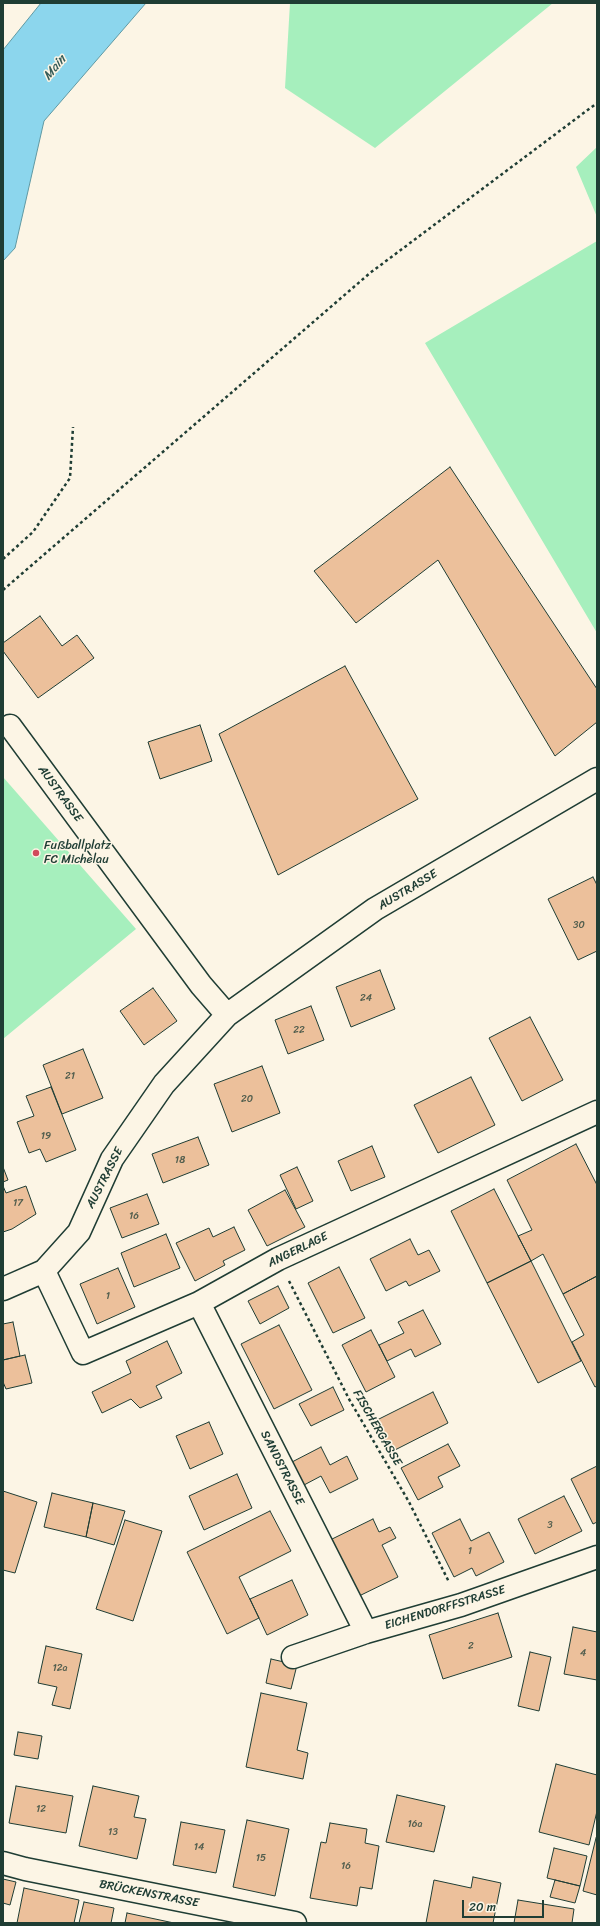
<!DOCTYPE html>
<meta charset="utf-8">
<style>
body{margin:0}
#map{position:relative;width:600px;height:1926px;overflow:hidden;background:#fcf5e5;font-family:Sriracha,sans-serif}
canvas{display:block}
.frame{position:absolute;inset:0;border:4px solid #1f3d34;pointer-events:none}
.scale{position:absolute;left:462px;top:1900px;width:82px;height:18px;box-sizing:border-box;border:2px solid #1f3d34;border-top:0;padding-left:5px;font-size:12px;line-height:14px;white-space:nowrap;color:#1f3d34;-webkit-text-stroke:3px #fcf5e5;paint-order:stroke}
</style>
<div id="map">
<canvas width="600" height="1926"></canvas>
<div class="frame"></div>
<div class="scale">20 m</div>
</div>
<script>
const c = document.querySelector('canvas').getContext('2d');
c.lineJoin = 'round';
function paint(path, color) {
  c.fillStyle = color;
  c.fill(path, 'evenodd');
}
function shape(rows) {
  const path = new Path2D();
  for (const r of rows) {
    path.moveTo(r[0], r[1]);
    for (let i = 2; i < r.length; i += 2) path.lineTo(r[i], r[i + 1]);
  }
  return path;
}
function trace(path, color, width, dash) {
  c.strokeStyle = color;
  c.lineWidth = width;
  c.lineCap = dash ? 'butt' : 'round';
  c.setLineDash(dash || []);
  c.stroke(path);
}
function write(font, color, halo, rows, align = 'center') {
  c.font = font + ' Sriracha,sans-serif';
  c.lineWidth = 3;
  c.setLineDash([]);
  c.textBaseline = 'middle';
  c.strokeStyle = halo;
  c.fillStyle = color;
  for (const [text, x, y, turn = 0] of rows) {
    c.save();
    c.translate(x, y);
    c.rotate((+turn || 0) * Math.PI / 180);
    c.textAlign = isNaN(turn) ? turn : align;
    if (halo) c.strokeText(text, 0, 0);
    c.fillText(text, 0, 0);
    c.restore();
  }
}
paint(shape([
 [290,3,553,3,375,148,285,88],
 [597,147,597,217,576,167],
 [597,241,597,633,425,343],
 [3,777,136,929,3,1039]
]), '#a6efbd');
const water = shape([
 [41,3,146,3,44,121,15,248,3,261,3,50,41,3]
]);
paint(water, '#8cd6ed');
trace(water, '#6099a3', 1);
const building = shape([
 [450,467,597,689,597,722,555,756,438,560,356,623,314,571,450,467],
 [40,616,62,646,77,635,94,658,38,698,3,651,3,643,40,616],
 [345,666,418,799,278,875,219,734,345,666],
 [200,725,212,761,160,779,148,742,200,725],
 [593,877,597,885,597,951,578,960,548,899,593,877],
 [380,970,395,1009,351,1027,336,987,380,970],
 [153,988,177,1021,144,1045,120,1011,153,988],
 [311,1006,324,1040,288,1054,275,1020,311,1006],
 [530,1017,563,1080,522,1101,489,1038,530,1017],
 [83,1049,103,1098,62,1114,43,1065,83,1049],
 [262,1066,280,1113,232,1132,214,1084,262,1066],
 [471,1077,495,1125,438,1153,414,1105,471,1077],
 [51,1087,76,1150,46,1162,40,1149,29,1153,17,1122,34,1116,26,1096,51,1087],
 [198,1137,209,1165,163,1183,152,1154,198,1137],
 [576,1144,597,1185,597,1276,563,1294,543,1254,531,1261,518,1236,532,1230,507,1180,576,1144],
 [372,1146,385,1177,351,1191,338,1161,372,1146],
 [3,1167,8,1180,3,1182,3,1167],
 [297,1167,313,1201,296,1209,280,1175,297,1167],
 [3,1186,6,1193,26,1186,36,1214,12,1229,3,1232,3,1186],
 [494,1189,531,1261,487,1283,451,1211,494,1189],
 [285,1190,305,1227,267,1246,248,1210,285,1190],
 [147,1194,159,1224,122,1238,110,1208,147,1194],
 [234,1227,245,1250,223,1261,225,1265,195,1281,176,1243,209,1228,213,1237,234,1227],
 [166,1234,180,1268,134,1287,121,1253,166,1234],
 [410,1239,418,1255,429,1250,440,1271,409,1286,406,1281,386,1291,370,1259,410,1239],
 [531,1261,581,1361,538,1383,487,1283,531,1261],
 [339,1267,365,1318,333,1333,308,1283,339,1267],
 [118,1268,135,1307,97,1324,80,1284,118,1268],
 [597,1276,597,1386,595,1387,572,1342,584,1335,563,1294,597,1276],
 [278,1286,289,1308,260,1324,248,1301,278,1286],
 [423,1310,441,1344,415,1357,411,1349,387,1361,379,1345,404,1333,398,1322,423,1310],
 [13,1322,20,1356,3,1360,3,1324,13,1322],
 [279,1325,312,1390,274,1409,241,1344,279,1325],
 [371,1330,395,1377,366,1392,342,1345,371,1330],
 [167,1341,182,1373,156,1386,162,1398,140,1408,131,1399,102,1413,92,1392,131,1373,126,1361,167,1341],
 [25,1355,32,1383,6,1389,3,1382,3,1360,25,1355],
 [333,1387,344,1410,311,1426,299,1404,333,1387],
 [433,1392,448,1423,391,1452,375,1421,433,1392],
 [209,1422,223,1454,190,1469,176,1436,209,1422],
 [448,1444,460,1466,438,1477,443,1487,418,1500,401,1468,448,1444],
 [321,1447,330,1465,347,1456,358,1479,330,1493,321,1476,304,1485,292,1462,321,1447],
 [597,1466,597,1522,593,1524,571,1479,597,1466],
 [237,1474,252,1508,204,1530,189,1496,237,1474],
 [3,1491,37,1502,15,1573,3,1570,3,1491],
 [52,1493,93,1503,86,1537,44,1527,52,1493],
 [564,1496,582,1531,535,1554,518,1519,564,1496],
 [93,1503,125,1511,114,1545,86,1537,93,1503],
 [270,1511,291,1551,239,1577,259,1618,227,1634,187,1552,270,1511],
 [373,1519,379,1532,390,1527,396,1538,382,1545,398,1577,357,1597,328,1541,373,1519],
 [460,1519,471,1541,489,1532,504,1562,476,1576,472,1568,454,1577,432,1533,460,1519],
 [125,1520,162,1531,133,1621,96,1609,125,1520],
 [292,1580,308,1615,267,1635,250,1599,292,1580],
 [498,1613,512,1657,443,1679,429,1635,498,1613],
 [573,1627,597,1632,597,1680,564,1674,573,1627],
 [46,1646,82,1654,70,1709,52,1705,57,1687,38,1683,46,1646],
 [530,1652,551,1657,539,1711,518,1706,530,1652],
 [271,1659,297,1665,291,1689,266,1683,271,1659],
 [261,1693,307,1703,297,1750,308,1753,303,1779,246,1767,261,1693],
 [18,1732,42,1736,38,1759,14,1755,18,1732],
 [556,1764,597,1775,597,1811,589,1845,539,1832,556,1764],
 [16,1786,73,1796,66,1833,9,1823,16,1786],
 [93,1786,139,1796,134,1817,146,1819,137,1859,79,1846,93,1786],
 [397,1795,445,1806,434,1852,386,1842,397,1795],
 [247,1820,289,1829,275,1896,233,1887,247,1820],
 [181,1822,225,1830,216,1873,173,1865,181,1822],
 [330,1823,367,1829,365,1843,379,1846,372,1889,360,1887,357,1906,310,1898,321,1842,326,1843,330,1823],
 [596,1838,597,1839,597,1895,583,1891,596,1838],
 [554,1848,587,1856,580,1886,547,1878,554,1848],
 [473,1877,501,1883,493,1923,426,1923,434,1880,471,1888,473,1877],
 [3,1879,16,1882,10,1905,3,1903,3,1879],
 [555,1880,580,1886,575,1903,550,1897,555,1880],
 [24,1888,79,1900,74,1923,17,1923,24,1888],
 [518,1900,574,1909,572,1923,514,1923,518,1900],
 [84,1902,114,1908,111,1923,79,1923,84,1902],
 [127,1913,174,1923,125,1923,127,1913]
]);
paint(building, '#ecc09b');
trace(building, '#1f3d34', 1);
const minor = shape([
 [10,726,201,985,227,1015],
 [44,1271,83,1353,199,1303,278,1259,597,1112],
 [3,1289,44,1271,79,1232,112,1159,164,1084,227,1015,375,909,597,779],
 [199,1303,366,1632],
 [293,1657,366,1632,461,1605,597,1557],
 [3,1863,25,1869,295,1923]
]);
trace(minor, '#1f3d34', 25);
trace(shape([
 [3,559,33,532,70,478,73,427],
 [3,590,370,273,597,103],
 [289,1281,349,1399,409,1502,449,1582]
]), '#1f3d34', 2.5, [3, 3]);
trace(minor, '#fcf5e5', 22);
for (const [x, y, r, color] of [
 [36,853,4,"#d1495b"]
]) {
  const dot = new Path2D();
  dot.arc(x, y, r, 0, 2 * Math.PI);
  c.fillStyle = color;
  c.fill(dot);
  trace(dot, '#fcf5e5', 1.5);
}
write('10px', '#525e4e', null, [
 ["30",579,925],
 ["24",366,998],
 ["22",299,1030],
 ["21",70,1076],
 ["20",247,1099],
 ["19",46,1136],
 ["18",180,1160],
 ["17",18,1203],
 ["16",134,1216],
 ["1",108,1296],
 ["3",550,1525],
 ["1",470,1551],
 ["2",471,1646],
 ["4",583,1653],
 ["12a",60,1668],
 ["12",41,1809],
 ["16a",415,1824],
 ["13",113,1832],
 ["14",199,1847],
 ["15",261,1858],
 ["16",346,1866]
]);
write('12px', '#1f3d34', '#fcf5e5', [
 ["AUSTRASSE",60,794,54],
 ["AUSTRASSE",408,890,-31],
 ["AUSTRASSE",105,1178,-63],
 ["ANGERLAGE",298,1250,-26],
 ["FISCHERGASSE",377,1428,60],
 ["SANDSTRASSE",282,1468,63],
 ["EICHENDORFFSTRASSE",445,1608,-17],
 ["BRÜCKENSTRASSE",149,1894,11]
]);
write('12px', '#1f3d34', '#fcf5e5', [
 ["Fußballplatz",44,846],
 ["FC Michelau",44,860]
], 'left');
write('italic 13px', '#355c59', '#fcf5e5', [
 ["Main",55,68,-51]
]);
</script>
